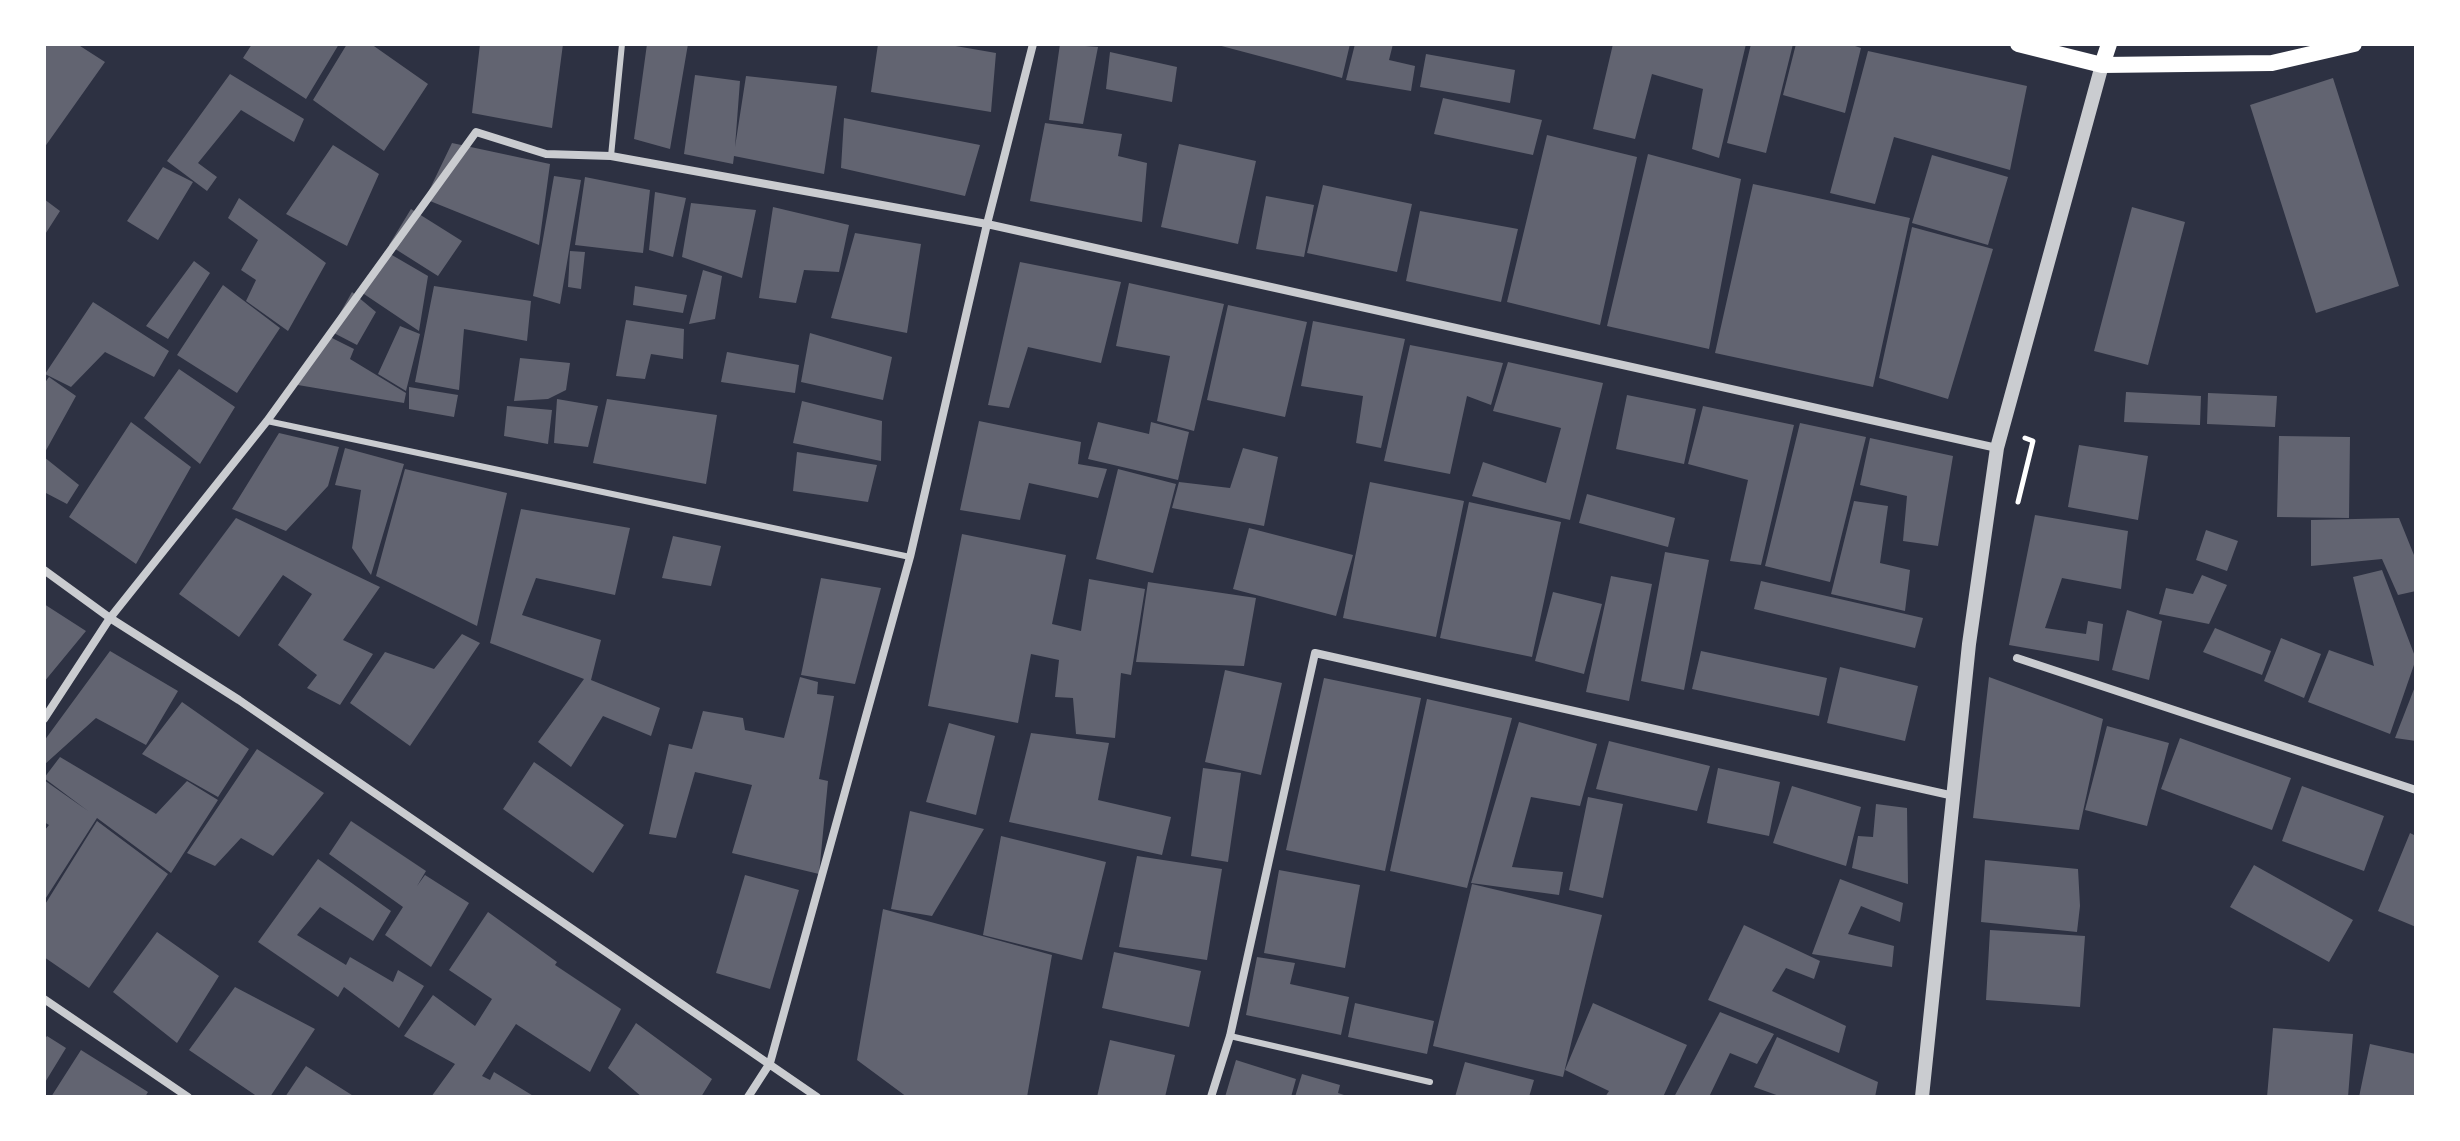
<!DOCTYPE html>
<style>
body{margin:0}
#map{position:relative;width:2460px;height:1141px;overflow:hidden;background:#2d3142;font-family:Rubik,sans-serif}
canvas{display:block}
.frame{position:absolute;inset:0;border:46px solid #fff;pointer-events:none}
</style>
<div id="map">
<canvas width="2460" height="1141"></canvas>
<div class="frame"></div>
</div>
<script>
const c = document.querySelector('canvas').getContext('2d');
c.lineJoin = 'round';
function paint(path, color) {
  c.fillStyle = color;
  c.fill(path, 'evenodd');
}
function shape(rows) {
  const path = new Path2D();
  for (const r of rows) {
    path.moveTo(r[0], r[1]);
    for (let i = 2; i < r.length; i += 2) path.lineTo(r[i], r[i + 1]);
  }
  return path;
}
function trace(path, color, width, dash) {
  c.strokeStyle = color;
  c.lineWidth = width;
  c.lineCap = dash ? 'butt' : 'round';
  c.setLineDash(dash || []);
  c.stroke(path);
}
paint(shape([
 [44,44,77,44,105,62,44,148],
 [252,44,339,44,306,99,243,58],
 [347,44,371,44,428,84,384,151,313,100],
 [480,44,563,44,552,128,472,113],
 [647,44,688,44,670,149,634,139],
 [878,44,944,44,996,53,991,112,871,92],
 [1060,44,1098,47,1083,124,1049,120],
 [1214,44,1350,44,1342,78],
 [1355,44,1393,44,1389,60,1415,66,1411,91,1346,80],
 [1613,44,1746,44,1719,158,1692,149,1703,89,1652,74,1635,139,1593,129],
 [1751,44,1793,44,1766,153,1727,143],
 [1796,44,1849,44,1861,48,1845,113,1783,95],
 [1868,51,2027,86,2010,170,1894,137,1875,204,1830,193],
 [1110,52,1177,67,1172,102,1106,89],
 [1426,54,1515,70,1510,103,1420,87],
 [230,74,304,119,294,142,241,110,198,163,217,177,207,191,167,161],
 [695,75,740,81,735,147,746,76,837,86,824,174,734,156,733,164,684,154],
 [2333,78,2399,286,2316,313,2250,105],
 [1443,98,1542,120,1533,155,1434,134],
 [844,118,980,145,965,196,841,168],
 [1045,123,1122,134,1118,156,1147,163,1142,222,1030,201],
 [1547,135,1637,157,1600,325,1507,302],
 [452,143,550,164,539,245,425,199],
 [1179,144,1256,161,1238,244,1161,227],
 [333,145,379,174,347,246,286,214],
 [1648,154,1741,179,1709,349,1607,326],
 [1932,155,2008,177,1988,245,1912,223],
 [163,167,193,182,158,240,127,221],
 [554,176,581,180,560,304,533,296],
 [585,177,650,190,643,253,575,245],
 [1753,184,1910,218,1873,387,1715,353],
 [1323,185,1412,204,1397,272,1307,253],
 [655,192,686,198,673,257,649,250],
 [1266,196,1314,205,1304,257,1256,249],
 [239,198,326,263,288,331,246,301,256,280,241,270,258,240,228,218],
 [44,199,60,211,44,236],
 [691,203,756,210,742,278,682,257],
 [773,207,849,225,839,272,804,270,796,303,759,298],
 [2132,207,2185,222,2148,365,2094,351],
 [411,209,462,241,438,276,389,245],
 [1420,211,1518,229,1501,302,1406,281],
 [1912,227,1993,249,1948,399,1879,378],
 [855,233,921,244,907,333,831,318],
 [385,251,428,276,419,331,361,292],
 [570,251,585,252,581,289,568,287],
 [194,261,210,273,168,339,146,326],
 [1020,262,1121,282,1101,363,1028,347,1009,408,988,405],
 [703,270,722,276,715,319,689,324],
 [1129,283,1224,304,1194,431,1157,421,1170,356,1116,346],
 [223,285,280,328,237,393,177,355],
 [434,286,531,301,527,341,464,329,459,390,415,382],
 [635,286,687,295,683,313,633,305],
 [352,292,376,312,357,345,330,331],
 [93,302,169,351,154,377,105,352,71,387,45,374],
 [1228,305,1307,322,1285,417,1207,400],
 [626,320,684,329,683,359,651,354,645,379,616,376],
 [1313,321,1405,339,1381,448,1356,443,1363,396,1301,386],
 [400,326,420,334,406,391,378,374],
 [810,333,892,357,883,400,801,382],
 [326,335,354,349,350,359,406,393,404,403,292,384],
 [1410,345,1503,363,1491,405,1467,396,1450,474,1384,461],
 [727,352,799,365,795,393,721,382],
 [520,358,570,363,566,390,548,399,514,401],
 [1508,362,1603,383,1570,520,1472,496,1483,462,1546,483,1561,428,1493,411],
 [179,369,235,407,200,464,144,418],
 [49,377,76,396,44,454,44,384],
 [409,387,458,395,454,417,409,409],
 [2126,392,2201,396,2200,425,2124,422],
 [2208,393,2277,396,2275,427,2207,424],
 [1627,395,1696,409,1684,464,1616,449],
 [557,399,598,406,588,447,554,443],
 [607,399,717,415,706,484,593,463],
 [802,401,882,421,881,461,793,443],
 [507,406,552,410,548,444,504,436],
 [1703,406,1794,425,1761,565,1730,561,1748,480,1688,464],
 [979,421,1081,442,1078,464,1107,469,1098,498,1029,483,1020,520,960,510],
 [131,422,191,467,136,564,69,517],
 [1098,422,1149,434,1151,422,1189,432,1178,480,1088,459],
 [1800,423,1866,437,1830,582,1765,566],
 [279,433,339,447,328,486,286,531,232,509],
 [2279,436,2350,437,2349,518,2277,517],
 [1870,438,1953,456,1938,546,1903,541,1907,496,1860,485],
 [2079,445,2148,456,2138,520,2068,507],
 [345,448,404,464,371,575,352,548,361,490,335,485],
 [1243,448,1278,457,1264,526,1172,508,1179,482,1230,488],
 [797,452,877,465,868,502,793,491],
 [44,457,79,485,67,504,44,492],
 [405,469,507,493,477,626,376,576],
 [1118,469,1176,484,1153,573,1096,559],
 [1370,482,1464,501,1436,637,1343,618],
 [1587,494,1675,518,1668,547,1579,523],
 [1854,501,1888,506,1880,563,1910,570,1905,611,1831,594],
 [1469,502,1561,522,1532,657,1440,638],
 [521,509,630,528,615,595,536,578,522,615,601,640,591,680,660,708,651,736,603,716,571,767,538,742,584,679,490,643],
 [2035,515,2128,531,2121,589,2062,578,2045,628,2086,634,2088,621,2103,624,2099,661,2009,645],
 [236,518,380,587,343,640,373,654,340,705,307,688,317,675,278,645,312,594,283,575,239,637,179,594],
 [2399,518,2416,560,2416,591,2398,595,2382,559,2311,566,2311,520],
 [1249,528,1353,555,1336,616,1233,589],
 [2206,530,2238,541,2227,571,2196,560],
 [962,534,1066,555,1052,624,1081,631,1089,579,1145,589,1131,675,1121,673,1115,738,1076,734,1073,698,1055,697,1059,660,1031,654,1018,723,928,706],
 [673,536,721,546,711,586,662,578],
 [1665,552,1709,560,1684,690,1641,681],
 [2382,570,2416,659,2390,734,2308,702,2329,650,2374,666,2353,577],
 [2202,575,2227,585,2209,624,2159,614,2166,588,2193,594],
 [1611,576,1652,584,1629,701,1586,692],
 [821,578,881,588,855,684,801,675],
 [1761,581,1923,618,1915,648,1754,609],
 [1148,582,1256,598,1244,666,1136,662],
 [1553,592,1602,604,1584,674,1535,661],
 [44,604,86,631,44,682],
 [2127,610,2162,621,2149,680,2112,670],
 [2215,628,2271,651,2262,675,2203,652],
 [462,634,480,643,410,746,350,703,385,652,434,669],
 [2281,638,2321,654,2304,698,2264,681],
 [110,651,178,691,146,745,96,718,44,765,44,741],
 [1701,651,1827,678,1819,716,1692,689],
 [1840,667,1918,686,1905,741,1827,723],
 [1225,670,1282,683,1261,775,1205,762],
 [800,677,818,682,817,694,834,696,819,779,828,781,819,874,732,853,752,785,695,772,676,838,649,834,669,744,692,749,703,711,743,718,745,730,784,738],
 [1989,677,2103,719,2079,830,1973,818],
 [1324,678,1421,698,1385,871,1286,850],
 [2416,684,2416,741,2395,738],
 [1427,699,1512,718,1467,888,1390,871],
 [182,702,249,749,218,797,142,754],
 [1519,722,1597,744,1580,806,1531,797,1512,867,1563,872,1559,895,1471,883],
 [949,723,995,736,976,815,926,802],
 [2107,726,2169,743,2147,826,2085,810],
 [1031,733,1109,743,1098,800,1171,817,1162,855,1009,822],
 [2180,738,2291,778,2272,830,2161,789],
 [1609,741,1710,766,1697,811,1596,789],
 [257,749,324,793,273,856,241,838,215,866,187,853],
 [60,757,156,814,187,781,218,800,171,873,97,818,44,901,44,831,49,825,44,822,44,780,88,811,44,778],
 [534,762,624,825,593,873,503,809],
 [1203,768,1241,773,1228,862,1191,856],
 [1718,768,1780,782,1769,836,1707,823],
 [1792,786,1861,807,1846,866,1773,843],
 [2302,786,2384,816,2364,871,2282,841],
 [1588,797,1623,804,1603,898,1569,890],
 [1876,804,1907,808,1908,884,1852,868,1858,836,1873,837],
 [910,811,984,829,932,916,891,909],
 [97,821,168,874,89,988,44,957,44,906],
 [351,821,426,871,417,886,425,875,469,903,431,967,385,935,403,907,329,854],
 [2410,833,2416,836,2416,927,2378,911],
 [1001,836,1106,862,1082,960,983,935],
 [1137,856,1222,869,1207,960,1119,947],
 [318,859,391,911,373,941,320,907,297,935,346,965,350,957,393,982,398,970,424,986,399,1028,344,987,338,997,258,942],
 [1985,860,2078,869,2080,906,2077,932,1981,922],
 [2254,865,2353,920,2329,962,2230,907],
 [1279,870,1360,885,1345,968,1264,953],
 [745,875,799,890,770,989,716,973],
 [1840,879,1903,903,1900,922,1861,906,1848,934,1894,946,1892,967,1812,954],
 [1472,884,1602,915,1563,1077,1433,1046],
 [883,909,1052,955,1027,1097,907,1097,857,1060],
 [488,912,557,962,555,965,621,1009,590,1072,516,1024,482,1076,490,1080,494,1072,535,1097,431,1097,455,1064,404,1036,433,995,475,1026,492,999,449,970],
 [1744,925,1820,961,1814,979,1786,968,1772,991,1846,1026,1839,1053,1708,1000],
 [1990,930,2085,936,2080,1007,1986,1000],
 [157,932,219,976,177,1043,113,992],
 [1114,952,1201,971,1189,1027,1102,1008],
 [1257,957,1295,963,1290,984,1349,997,1341,1035,1246,1015],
 [235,987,315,1029,270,1097,258,1097,189,1050],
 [1355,1003,1434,1021,1427,1054,1348,1037],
 [1593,1003,1687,1045,1663,1097,1605,1097,1609,1091,1565,1070],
 [1720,1012,1774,1034,1757,1064,1730,1053,1709,1097,1674,1097],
 [636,1023,712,1079,701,1097,642,1097,608,1068],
 [2273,1028,2353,1034,2348,1097,2267,1097],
 [47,1036,66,1048,44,1084,44,1040],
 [1777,1037,1878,1082,1875,1097,1782,1097,1754,1087],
 [1110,1040,1175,1055,1165,1097,1097,1097],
 [2370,1044,2416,1054,2415,1097,2359,1097],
 [81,1050,148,1092,145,1097,51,1097],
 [1236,1060,1296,1079,1291,1097,1225,1097],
 [1465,1062,1534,1080,1529,1097,1455,1097],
 [306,1066,355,1097,285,1097],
 [1302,1074,1340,1085,1338,1093,1350,1097,1295,1097]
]), '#626471');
trace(shape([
 [2018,502,2033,441,2025,438]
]), '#fff', 5);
trace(shape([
 [611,156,622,44],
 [267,421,910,557],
 [1230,1036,1430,1082]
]), '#caccd0', 6);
trace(shape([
 [44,570,110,618,239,700,817,1097],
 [2017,658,2416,790],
 [44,719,110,618,267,421,476,132,546,154,611,156,987,224,1997,448],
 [44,999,188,1097],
 [748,1097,770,1063,910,557,987,224,1033,44],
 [1211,1097,1230,1036,1315,653,1954,796]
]), '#caccd0', 8);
trace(shape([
 [1922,1097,1969,644,1997,448,2102,65]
]), '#caccd0', 14);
trace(shape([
 [2018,44,2102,65,2272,63,2354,44],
 [2102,65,2109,44]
]), '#fff', 16);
</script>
